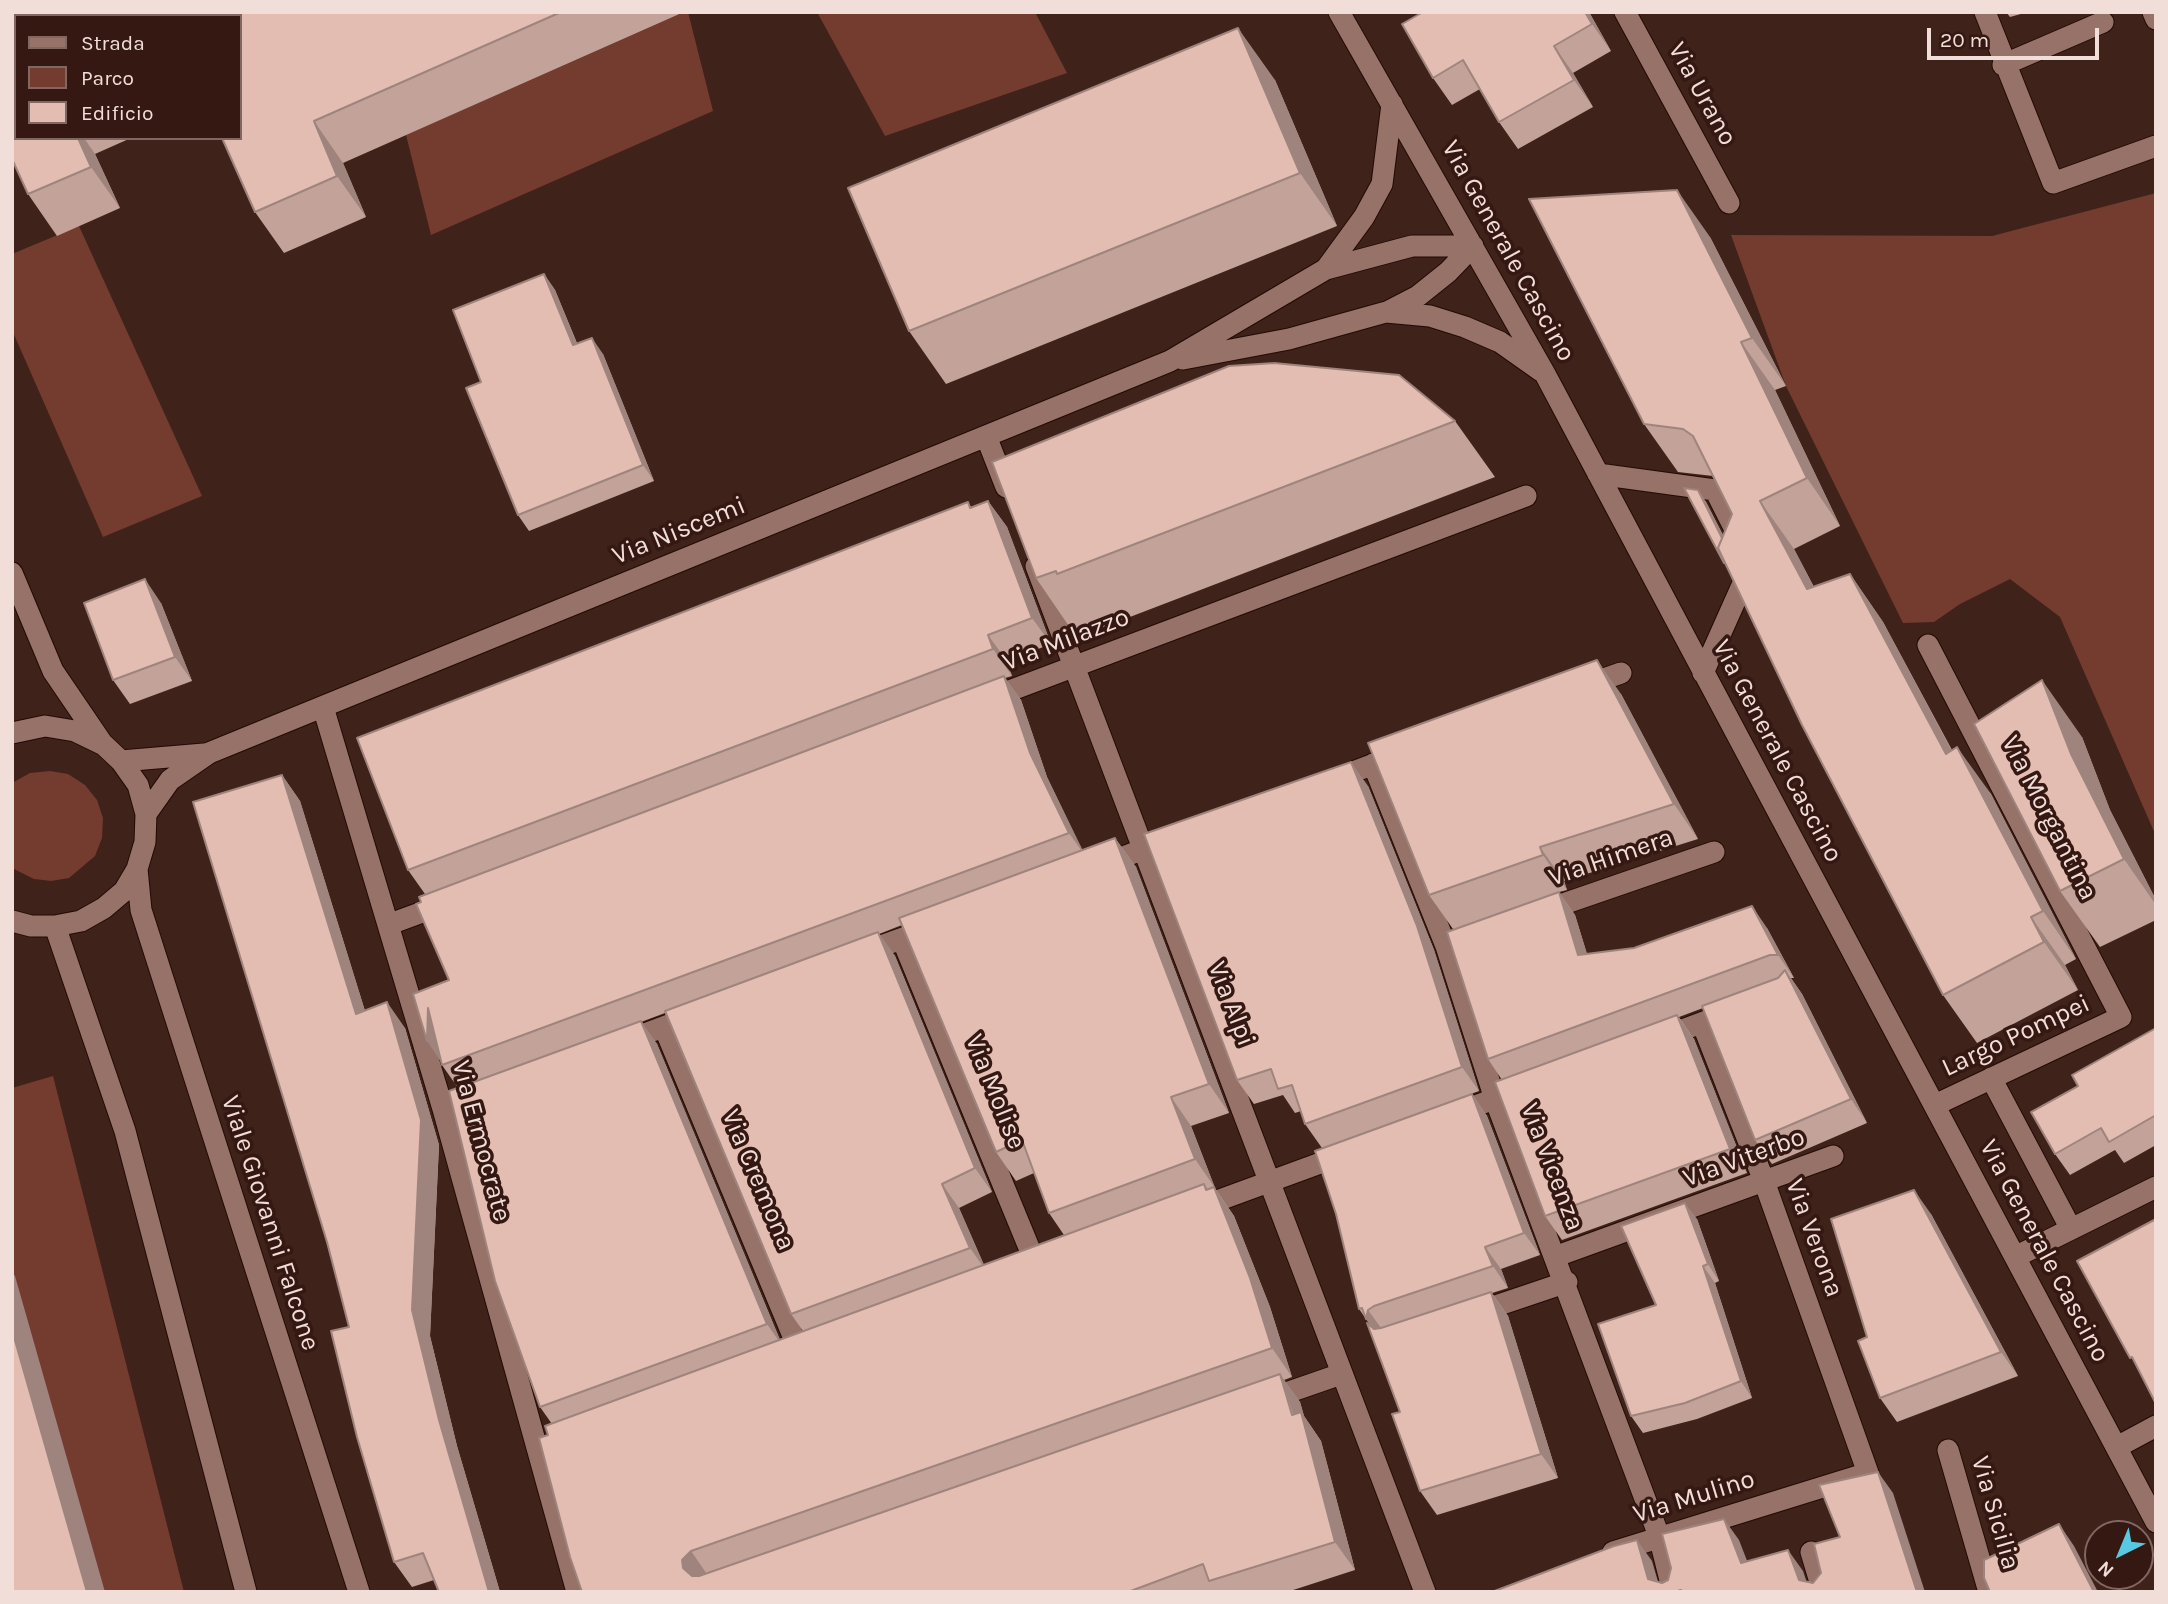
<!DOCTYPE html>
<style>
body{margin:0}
#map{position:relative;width:2168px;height:1604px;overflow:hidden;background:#3f221a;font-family:Karla,sans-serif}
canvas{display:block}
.frame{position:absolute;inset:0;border:14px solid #f2ded9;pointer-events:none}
.legend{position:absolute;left:14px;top:14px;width:228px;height:126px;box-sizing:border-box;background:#341811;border:2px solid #806761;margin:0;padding:9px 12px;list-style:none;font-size:21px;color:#f2ded9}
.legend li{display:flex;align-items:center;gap:14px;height:35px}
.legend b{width:35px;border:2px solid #806761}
.north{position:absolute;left:2084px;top:1520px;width:70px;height:70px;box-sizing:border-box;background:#341811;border:2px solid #806761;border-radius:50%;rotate:223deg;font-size:19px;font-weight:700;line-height:28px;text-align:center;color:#f2ded9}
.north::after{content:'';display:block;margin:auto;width:24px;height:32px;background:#57c9e2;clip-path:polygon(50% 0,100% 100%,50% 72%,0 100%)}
.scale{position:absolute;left:1927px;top:28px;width:172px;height:32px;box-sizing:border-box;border:4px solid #f2ded9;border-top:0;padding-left:9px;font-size:21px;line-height:24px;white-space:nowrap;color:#f2ded9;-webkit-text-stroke:5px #341811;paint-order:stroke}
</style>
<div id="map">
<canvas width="2168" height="1604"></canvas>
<div class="frame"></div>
<ul class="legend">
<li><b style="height:9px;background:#967269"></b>Strada</li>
<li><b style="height:19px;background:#733c2f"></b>Parco</li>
<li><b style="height:19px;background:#e3bcb2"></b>Edificio</li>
</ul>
<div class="north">N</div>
<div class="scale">20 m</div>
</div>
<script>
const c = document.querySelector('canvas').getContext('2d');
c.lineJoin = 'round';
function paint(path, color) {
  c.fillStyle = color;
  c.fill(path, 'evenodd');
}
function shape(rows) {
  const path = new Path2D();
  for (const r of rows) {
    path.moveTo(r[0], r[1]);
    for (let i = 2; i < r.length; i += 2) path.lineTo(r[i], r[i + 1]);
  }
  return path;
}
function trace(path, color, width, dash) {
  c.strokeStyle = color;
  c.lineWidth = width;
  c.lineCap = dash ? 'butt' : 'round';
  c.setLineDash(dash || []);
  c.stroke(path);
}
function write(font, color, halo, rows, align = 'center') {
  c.font = font + ' Karla,sans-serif';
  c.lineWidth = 7;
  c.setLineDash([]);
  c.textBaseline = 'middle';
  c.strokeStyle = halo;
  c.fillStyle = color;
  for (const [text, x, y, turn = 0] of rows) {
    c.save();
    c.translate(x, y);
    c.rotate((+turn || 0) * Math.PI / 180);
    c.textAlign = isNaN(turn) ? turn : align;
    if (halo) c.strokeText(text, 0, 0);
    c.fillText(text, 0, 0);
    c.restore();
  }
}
paint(shape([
 [684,12,688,12,713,111,431,235,406,135],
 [817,12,1035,12,1067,73,885,136],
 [2156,193,2156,836,2060,617,2010,579,1960,604,1934,622,1903,623,1786,386,1731,235,1992,236],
 [79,226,202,496,103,537,12,330,12,254],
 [50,771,68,774,85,785,97,800,103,818,102,838,95,856,69,878,51,881,34,879,12,868,12,783,30,773],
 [53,1076,184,1592,12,1592,12,1088]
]), '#733c2f');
const minor = shape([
 [1339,12,1545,374,2156,1522],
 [1625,12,1729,203],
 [1985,12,2053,183,2156,146],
 [2153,12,2156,19],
 [2003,65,2103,22],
 [1326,269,1364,217,1382,184,1392,104],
 [1387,312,1418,296,1448,272,1473,246],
 [1183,359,1289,339,1386,312,1430,316,1465,327,1500,342,1541,371],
 [986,436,1006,487],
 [1598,474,1715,490,1752,563,1703,673],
 [1036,566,1425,1592],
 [12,573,53,671,102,743],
 [1928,645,2121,1017,1935,1105],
 [1584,686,1621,673],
 [988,699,1526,496],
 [323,707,443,1109,577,1592],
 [12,733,45,726,75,731,104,745,121,761,138,785,146,814,145,842,137,869,124,891,104,908,81,921,55,926,31,926,12,921],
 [121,761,204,754],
 [1373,764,1446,946,1495,1099,1659,1536,1673,1592],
 [1332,780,1403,753],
 [146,814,170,780,209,753,1170,361,1326,269,1412,246,1473,246],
 [1102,865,1173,838],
 [137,869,141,910,359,1592],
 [1540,912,1714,852],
 [390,924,447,903],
 [55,926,125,1131,246,1592],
 [902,939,1037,1267],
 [862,953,934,927],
 [664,1027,801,1355],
 [1661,1038,1733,1011],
 [623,1042,698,1014],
 [1991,1078,2071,1229],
 [443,1109,478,1096],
 [1454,1114,1526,1087],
 [1195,1209,1345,1154],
 [1557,1256,1833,1156],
 [2015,1257,2156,1187],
 [1475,1313,1567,1282],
 [1266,1400,1341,1374],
 [2117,1447,2156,1426],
 [1948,1450,1989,1592],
 [1613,1552,1868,1473,1764,1181,1702,1023],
 [1811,1552,1823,1592]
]);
trace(minor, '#240a05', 23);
trace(minor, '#967269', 21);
paint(shape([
 [12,12,49,12,50,16,16,16,16,138,131,138,95,154,120,208,57,236,28,194,14,162,12,163],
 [80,12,684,12,343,163,366,217,284,253,255,212,240,16],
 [1423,12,1589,12,1611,51,1573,73,1593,107,1518,149,1499,122,1480,89,1452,105,1433,78],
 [2006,12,2028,12,2010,17],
 [1275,80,1337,226,946,384,909,331],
 [1710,237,1786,386,1775,390,1840,526,1794,549,1814,587,1850,574,1883,622,1952,750,1991,794,2076,959,2065,965,2078,990,1977,1043,1943,995,1728,568,1724,563,1698,490,1706,502,1723,535,1732,514,1713,476,1678,472,1644,424],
 [544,274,555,290,577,343,603,354,654,481,529,531,518,515,481,382],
 [1455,421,1495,477,1096,630,1095,627,1075,635,1036,578],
 [988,501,1007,527,1051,644,1007,661,1012,676,1005,678,1021,700,1047,777,1082,850,1115,838,1136,867,1229,1113,1191,1126,1215,1188,1234,1216,1270,1307,1292,1377,1284,1380,1300,1402,1304,1416,1321,1441,1355,1570,1287,1592,582,1592,548,1435,552,1424,540,1407,458,1088,442,1065,449,980,421,902,425,894,408,870,968,502,971,507],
 [902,925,996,1152,1016,1181,1034,1173,1049,1213,1064,1235,984,1265,959,1208,992,1192,895,956,879,934],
 [665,1013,791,1314,803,1331,780,1340,657,1044,641,1022],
 [161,603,192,681,130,704,113,680],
 [1621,694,1698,839,1564,881,1567,890,1559,892,1575,915,1587,954,1634,948,1767,928,1794,978,1791,978,1802,994,1867,1123,1772,1164,1755,1140,1703,1008,1679,1017,1694,1039,1747,1173,1562,1240,1545,1216,1502,1080,1488,1059,1453,929,1429,895],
 [2082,737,2110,810,2156,900,2156,920,2100,947,2060,891],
 [282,775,300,801,365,1011,405,1028,439,1145,430,1336,457,1446,500,1592,439,1592,434,1580,412,1587,394,1562,349,1327,327,1242],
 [1368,786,1434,950,1479,1091,1322,1148,1305,1124,1301,1111,1295,1113,1283,1095,1254,1104,1237,1080],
 [2156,1028,2156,1145,2124,1163,2115,1150,2070,1175,2055,1154,2078,1086],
 [1472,1094,1487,1116,1540,1255,1501,1269,1508,1288,1492,1293,1508,1316,1558,1478,1437,1515,1420,1491,1400,1412,1371,1326,1359,1309],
 [1931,1214,2018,1376,1897,1422,1880,1398],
 [1697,1219,1719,1281,1715,1283,1752,1398,1697,1419,1643,1433,1631,1416,1656,1305]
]), '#c3a299');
paint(shape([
 [39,12,49,12,50,16,41,16],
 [1585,12,1589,12,1611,51,1592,24],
 [1238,28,1275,80,1337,226,1300,173],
 [1554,46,1573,73,1593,107,1574,80],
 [314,121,343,163,366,217,337,176],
 [78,138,84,138,95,154,120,208,91,167],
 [1677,190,1710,237,1786,386,1752,338],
 [544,274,555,290,584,361,573,345],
 [592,338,603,354,654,481,643,465],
 [1741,342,1775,390,1840,526,1807,478],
 [1698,490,1706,502,1737,563,1732,575,1724,563],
 [988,501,1007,527,1051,644,1032,618],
 [1760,501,1794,549,1840,637,1807,589],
 [1850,574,1883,622,1979,802,1946,754],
 [145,579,161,603,192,681,175,657],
 [988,635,1007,661,1012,676,993,649],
 [1597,660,1621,694,1698,839,1674,804],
 [1004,676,1021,700,1047,777,1086,857,1069,833,1030,753],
 [2042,680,2082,737,2110,810,2156,900,2156,905,2124,859,2071,754],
 [1957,747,1991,794,2076,959,2043,911],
 [1351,762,1368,786,1434,950,1479,1091,1462,1067],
 [282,775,300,801,374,1040,356,1014],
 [1115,838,1136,867,1229,1113,1209,1084],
 [1540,847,1564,881,1567,890,1543,855],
 [1559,892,1575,915,1594,977,1578,955],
 [1752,906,1767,928,1794,978,1778,955],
 [2031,917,2065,965,2078,990,2044,942],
 [878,932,895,956,992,1192,975,1168],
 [1785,970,1802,994,1867,1123,1851,1099],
 [387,1002,405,1028,439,1145,430,1336,457,1446,500,1592,489,1592,439,1420,412,1310],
 [428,1008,443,1065,427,1041],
 [1677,1015,1694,1039,1747,1173,1730,1149],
 [641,1021,657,1044,783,1347,767,1324],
 [1472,1094,1487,1116,1540,1255,1524,1233],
 [1171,1097,1191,1126,1215,1188,1195,1159],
 [942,1184,959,1208,987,1272,970,1248],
 [1204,1184,1224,1212,1214,1187,1234,1216,1270,1307,1292,1377,1272,1348],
 [1914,1190,1931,1214,2018,1376,2001,1352],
 [1685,1203,1697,1219,1719,1281,1708,1264],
 [1485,1247,1501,1269,1508,1288,1493,1266],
 [1703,1266,1715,1283,1752,1398,1741,1381],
 [12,1272,15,1276,105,1592,87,1592,12,1330],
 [1491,1292,1508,1316,1558,1478,1541,1454],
 [1368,1310,1384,1332,1381,1341,1366,1319],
 [1280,1374,1300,1402,1304,1416,1321,1441,1355,1570,1335,1542],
 [1878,1472,1893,1493,1925,1592,1917,1592],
 [1724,1519,1739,1540,1756,1584,1741,1563],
 [2059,1524,2074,1546,2098,1592,2094,1592],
 [1637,1540,1652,1561,1661,1592,1648,1579],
 [1788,1550,1803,1571,1810,1592,1799,1580],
 [691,1551,711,1580,702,1589,683,1568,682,1560]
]), '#9f847d');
const building = shape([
 [12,12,39,12,41,16,16,16,16,138,78,138,91,167,28,194,12,159,12,12],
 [80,12,561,12,314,121,337,176,255,212,222,138,240,138,240,16,72,16,80,12],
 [1423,12,1585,12,1592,24,1554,46,1574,80,1499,122,1463,60,1433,78,1402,24,1423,12],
 [1238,28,1300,173,909,331,848,188,1238,28],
 [1677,190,1752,338,1741,342,1807,478,1760,501,1807,589,1850,574,1946,754,1957,747,2043,911,2031,917,2044,942,1943,995,1802,725,1718,548,1732,514,1693,436,1683,429,1644,424,1529,199,1677,190],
 [544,274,573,345,592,338,643,465,518,515,466,388,481,382,453,310,544,274],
 [1274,363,1399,375,1455,421,1057,574,1056,571,1036,578,992,462,1229,366,1274,363],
 [1684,488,1698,490,1722,538,1718,548,1724,561,1724,563,1684,488],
 [988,501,1032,618,988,635,993,649,408,870,357,738,968,502,970,508,988,501],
 [145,579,175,657,113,680,84,603,145,579],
 [1597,660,1674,804,1540,847,1543,855,1429,895,1368,743,1597,660],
 [1004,676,1030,753,1069,833,442,1065,428,1008,427,1041,413,994,449,980,416,904,421,902,419,897,1004,676],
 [2042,680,2071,754,2124,859,2060,891,1974,724,2042,680],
 [1351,762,1417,926,1462,1067,1305,1124,1292,1085,1278,1089,1271,1069,1237,1080,1144,834,1351,762],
 [282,775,356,1014,387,1002,421,1120,412,1310,439,1420,489,1592,439,1592,423,1553,394,1562,357,1437,331,1331,349,1327,327,1242,193,802,282,775],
 [1115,838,1209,1084,1171,1097,1195,1159,1049,1213,1022,1140,996,1152,899,918,1115,838],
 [1559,892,1578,955,1634,948,1752,906,1778,955,1770,955,1488,1059,1447,932,1559,892],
 [878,932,975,1168,942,1184,970,1248,791,1314,665,1011,878,932],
 [1785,970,1851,1099,1755,1140,1702,1006,1778,978,1785,970],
 [1677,1015,1730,1149,1545,1216,1495,1082,1677,1015],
 [641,1021,767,1324,540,1407,495,1281,449,1091,641,1021],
 [2156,1028,2156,1115,2109,1142,2101,1128,2055,1154,2031,1112,2078,1086,2072,1075,2156,1028],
 [1472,1094,1524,1233,1485,1247,1493,1266,1374,1306,1368,1310,1366,1319,1362,1308,1359,1309,1336,1214,1315,1151,1472,1094],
 [1204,1184,1206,1190,1214,1187,1250,1278,1272,1348,691,1551,682,1560,683,1568,692,1576,699,1576,1280,1374,1292,1415,1301,1412,1335,1542,1209,1581,1203,1564,1128,1592,582,1592,570,1557,539,1438,548,1435,545,1426,1204,1184],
 [1914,1190,2001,1352,1880,1398,1858,1341,1867,1337,1831,1219,1914,1190],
 [1685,1203,1708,1264,1703,1266,1741,1381,1685,1403,1631,1416,1598,1324,1656,1305,1621,1226,1685,1203],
 [2156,1219,2156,1404,2132,1357,2130,1358,2077,1261,2156,1219],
 [1491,1292,1541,1454,1420,1491,1392,1414,1400,1412,1367,1323,1374,1329,1381,1328,1491,1292],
 [12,1330,87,1592,12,1592,12,1330],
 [1878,1472,1917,1592,1682,1592,1681,1590,1674,1592,1492,1592,1614,1546,1637,1540,1648,1579,1662,1583,1668,1580,1671,1568,1662,1534,1724,1519,1741,1563,1788,1550,1799,1580,1813,1583,1821,1573,1814,1544,1840,1537,1819,1485,1878,1472],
 [2059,1524,2094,1592,1990,1592,1984,1578,1984,1560,2059,1524]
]);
paint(building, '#e3bcb2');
trace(building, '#9f847d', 2);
write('26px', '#f2ded9', '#341811', [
 ["Via Urano",1702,94,61],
 ["Via Generale Cascino",1508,251,61],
 ["Via Niscemi",679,531,-22],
 ["Via Milazzo",1066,640,-21],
 ["Via Generale Cascino",1777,751,62],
 ["Via Morgantina",2049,818,63],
 ["Via Himera",1611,858,-19],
 ["Via Alpi",1231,1004,69],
 ["Largo Pompei",2016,1036,-25],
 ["Via Molise",995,1092,68],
 ["Via Ermocrate",481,1141,75],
 ["Via Viterbo",1744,1158,-20],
 ["Via Vicenza",1552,1167,69],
 ["Via Cremona",758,1180,67],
 ["Viale Giovanni Falcone",270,1223,72],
 ["Via Verona",1814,1238,70],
 ["Via Generale Cascino",2044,1251,62],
 ["Via Mulino",1694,1497,-17],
 ["Via Sicilia",1995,1513,74]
]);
</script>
